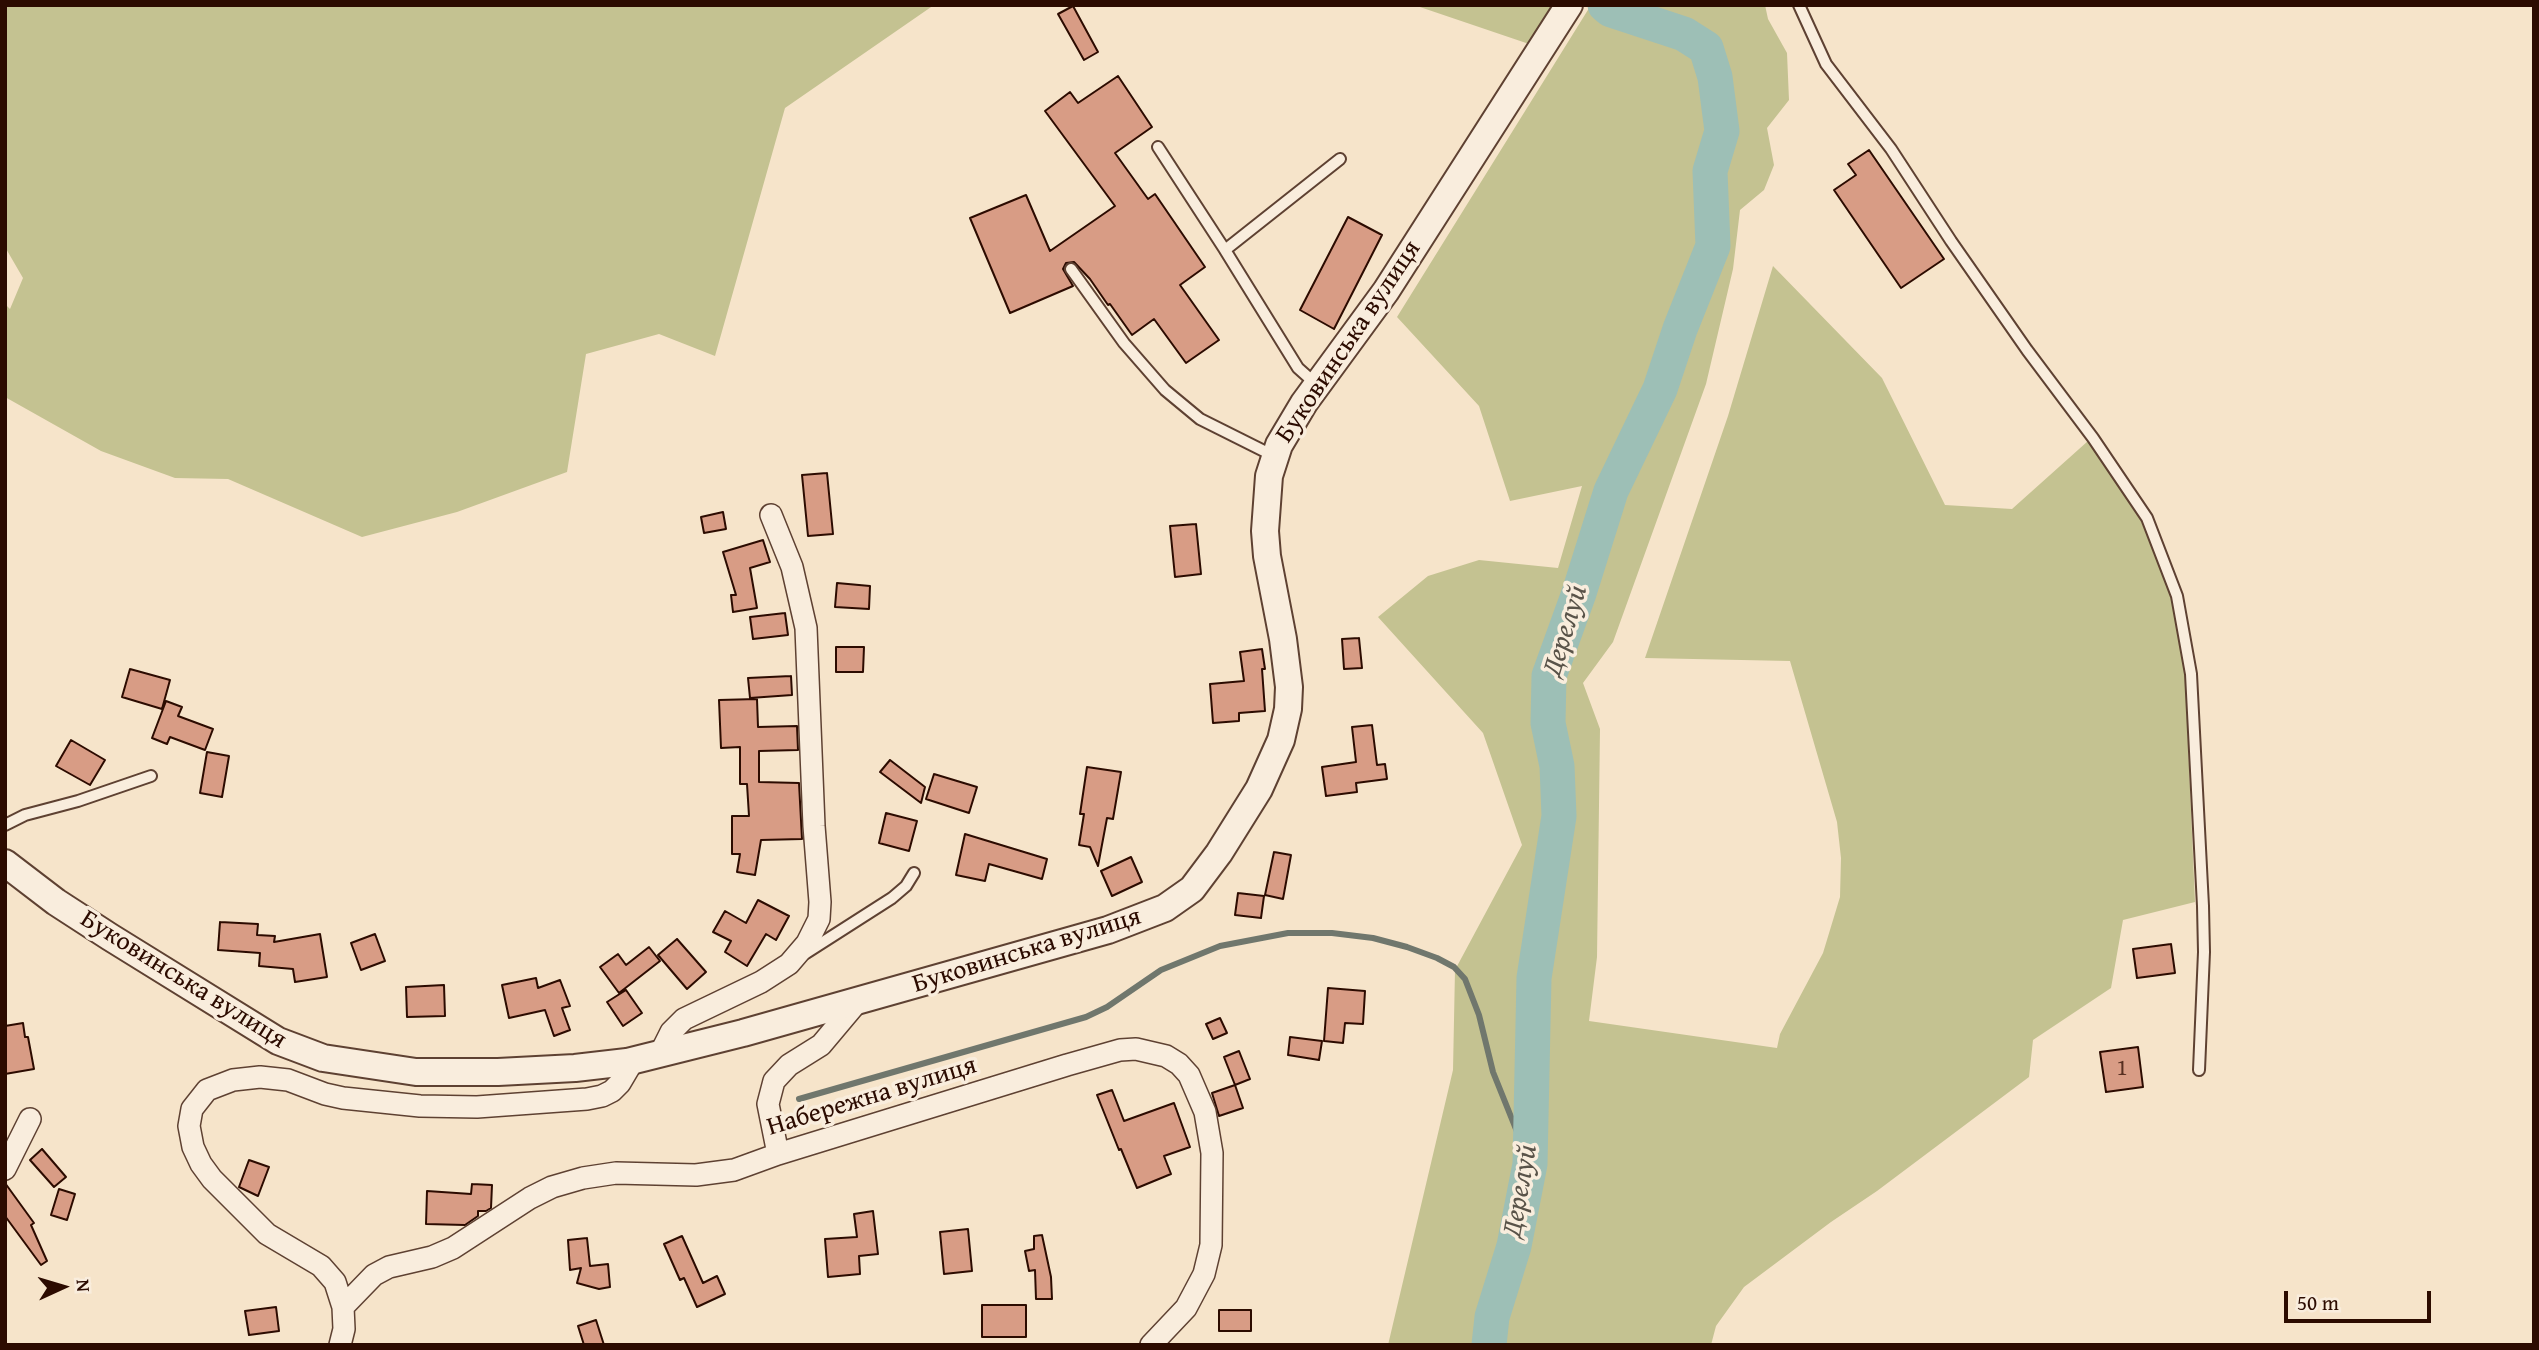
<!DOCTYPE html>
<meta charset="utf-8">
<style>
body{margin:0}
#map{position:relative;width:2539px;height:1350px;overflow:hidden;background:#f6e4ca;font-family:"Gentium Book Plus",serif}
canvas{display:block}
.frame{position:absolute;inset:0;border:7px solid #2c0b00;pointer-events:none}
.north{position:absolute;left:28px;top:1252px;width:70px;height:70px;-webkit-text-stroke:5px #f9eddd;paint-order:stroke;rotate:86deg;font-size:19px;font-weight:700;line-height:28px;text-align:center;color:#2c0b00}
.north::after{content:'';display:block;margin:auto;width:24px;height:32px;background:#2c0b00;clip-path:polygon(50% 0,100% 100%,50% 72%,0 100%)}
.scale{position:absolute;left:2284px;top:1291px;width:147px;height:32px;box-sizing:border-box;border:4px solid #2c0b00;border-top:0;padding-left:9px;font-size:21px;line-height:24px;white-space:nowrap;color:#2c0b00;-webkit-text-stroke:5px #f9eddd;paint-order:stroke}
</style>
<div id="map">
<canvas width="2539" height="1350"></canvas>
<div class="frame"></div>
<div class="north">N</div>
<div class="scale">50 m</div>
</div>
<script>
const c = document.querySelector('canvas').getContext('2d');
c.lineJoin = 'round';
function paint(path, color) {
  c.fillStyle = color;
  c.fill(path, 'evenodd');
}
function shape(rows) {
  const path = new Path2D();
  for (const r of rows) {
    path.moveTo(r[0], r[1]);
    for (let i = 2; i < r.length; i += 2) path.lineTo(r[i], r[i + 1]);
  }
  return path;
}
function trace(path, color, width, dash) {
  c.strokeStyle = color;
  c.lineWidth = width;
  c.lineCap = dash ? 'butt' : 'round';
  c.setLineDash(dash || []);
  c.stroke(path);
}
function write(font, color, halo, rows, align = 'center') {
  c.font = font + ' "Gentium Book Plus",serif';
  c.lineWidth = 7;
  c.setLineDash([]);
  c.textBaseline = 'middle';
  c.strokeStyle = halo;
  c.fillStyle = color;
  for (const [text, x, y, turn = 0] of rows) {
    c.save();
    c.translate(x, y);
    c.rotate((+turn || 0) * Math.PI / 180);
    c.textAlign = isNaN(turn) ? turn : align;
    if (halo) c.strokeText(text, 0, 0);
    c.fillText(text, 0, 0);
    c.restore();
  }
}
paint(shape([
 [5,5,934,5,785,108,715,356,659,334,586,354,567,472,457,512,362,537,228,479,175,478,101,451,5,397,5,304,10,309,23,278,5,247],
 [1414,5,1552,5,1532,45],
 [1591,5,1765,5,1768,19,1787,53,1789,100,1767,128,1774,165,1764,190,1740,210,1733,269,1706,384,1613,642,1583,683,1600,729,1597,957,1589,1021,1777,1048,1780,1034,1823,953,1840,897,1841,858,1837,822,1790,661,1645,658,1728,416,1773,266,1882,378,1945,505,2012,509,2088,441,2141,521,2172,597,2185,674,2195,902,2123,920,2111,988,2033,1040,2029,1077,1877,1191,1831,1222,1744,1287,1716,1326,1711,1345,1388,1345,1453,1070,1455,970,1522,845,1483,733,1378,617,1428,576,1479,560,1558,568,1582,486,1510,501,1479,406,1397,317]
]), '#c4c291');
trace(shape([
 [799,1099,1086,1017,1107,1007,1161,970,1220,946,1288,933,1332,933,1373,938,1407,947,1437,958,1454,967,1465,979,1479,1015,1493,1072,1530,1164]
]), '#70776d', 6);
trace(shape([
 [1489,1345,1492,1317,1514,1246,1530,1164,1534,978,1559,816,1557,766,1548,723,1549,676,1579,593,1611,491,1660,389,1680,329,1713,246,1710,171,1722,131,1715,77,1706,48,1684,34,1611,10,1605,5]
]), '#9dbfb6', 35);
const building = shape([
 [1073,6,1098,52,1084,60,1058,14,1073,6],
 [1118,76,1152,127,1115,153,1148,199,1155,194,1205,267,1180,285,1219,340,1186,363,1154,319,1132,335,1110,304,1108,305,1090,279,1074,262,1066,263,1063,269,1073,286,1010,313,970,218,1026,195,1050,251,1115,206,1045,111,1070,92,1078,103,1118,76],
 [1869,150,1944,259,1901,288,1834,190,1856,175,1848,164,1869,150],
 [1348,217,1382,235,1334,329,1300,310,1348,217],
 [827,473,833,534,808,536,802,475,827,473],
 [723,512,726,529,704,533,701,517,723,512],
 [1196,524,1201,574,1175,577,1170,526,1196,524],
 [763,540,770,562,750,568,757,608,733,612,731,595,736,595,723,552,763,540],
 [837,583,870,586,869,609,835,607,837,583],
 [785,613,788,635,753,639,750,617,785,613],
 [1359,638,1362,668,1344,669,1342,639,1359,638],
 [836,647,864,647,863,672,836,672,836,647],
 [1262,649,1265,669,1262,669,1265,711,1239,713,1239,721,1213,723,1210,684,1244,681,1240,652,1262,649],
 [130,669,170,680,162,709,122,697,130,669],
 [791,676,792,695,750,698,748,678,791,676],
 [757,699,758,727,797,726,798,750,759,751,759,782,799,783,802,839,761,840,755,875,737,872,740,854,732,854,732,816,749,816,747,784,740,784,740,747,721,748,719,700,757,699],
 [166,701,182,707,178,716,213,729,205,750,170,737,167,744,152,738,166,701],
 [1372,725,1377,765,1385,764,1387,779,1356,783,1357,792,1326,796,1322,767,1356,762,1352,727,1372,725],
 [71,740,105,760,90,785,56,766,71,740],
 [207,752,229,756,222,797,200,793,207,752],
 [890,760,925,787,921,803,880,772,890,760],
 [1087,767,1121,772,1113,819,1107,818,1098,866,1090,847,1079,845,1084,814,1080,814,1087,767],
 [934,774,977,787,969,813,926,799,934,774],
 [886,813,917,821,909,851,879,843,886,813],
 [965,834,1047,859,1042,879,989,864,985,881,956,875,965,834],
 [1274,852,1291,855,1283,899,1265,895,1274,852],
 [1131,857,1142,882,1112,896,1101,871,1131,857],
 [1238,893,1264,896,1261,918,1235,915,1238,893],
 [758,900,789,916,776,940,766,934,747,966,725,952,731,941,713,932,725,911,746,923,758,900],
 [220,922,258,924,257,935,275,936,274,942,320,934,327,977,295,982,293,969,259,966,260,953,218,950,220,922],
 [375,934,385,961,361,970,351,943,375,934],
 [677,939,706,972,687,989,658,955,677,939],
 [2171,944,2175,973,2137,978,2133,949,2171,944],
 [649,947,660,961,619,993,600,967,618,954,626,965,649,947],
 [536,978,538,988,560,980,570,1006,562,1008,570,1030,554,1036,545,1010,509,1018,502,985,536,978],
 [444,985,445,1016,407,1017,406,987,444,985],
 [1328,988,1365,991,1363,1024,1345,1023,1343,1043,1324,1041,1328,988],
 [626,990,642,1013,623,1026,607,1002,626,990],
 [1220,1018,1227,1033,1213,1039,1206,1024,1220,1018],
 [23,1023,25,1037,28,1037,34,1069,5,1074,5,1026,23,1023],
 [1290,1037,1322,1041,1319,1060,1288,1055,1290,1037],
 [2138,1047,2143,1087,2106,1092,2100,1052,2138,1047],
 [1239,1051,1250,1079,1235,1085,1224,1057,1239,1051],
 [1235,1085,1243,1108,1219,1116,1212,1093,1235,1085],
 [1112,1090,1124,1121,1174,1103,1190,1147,1164,1156,1171,1174,1137,1188,1121,1149,1119,1150,1097,1095,1112,1090],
 [42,1149,66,1177,54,1187,30,1160,42,1149],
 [249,1160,269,1167,258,1196,239,1187,249,1160],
 [5,1183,34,1223,31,1225,47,1261,41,1265,5,1216,5,1183],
 [472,1184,492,1185,491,1208,486,1211,478,1211,478,1216,465,1225,426,1224,427,1191,471,1194,472,1184],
 [59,1189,75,1194,67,1220,51,1215,59,1189],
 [873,1211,878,1254,859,1256,860,1274,828,1277,825,1239,857,1237,854,1214,873,1211],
 [968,1229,972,1271,944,1274,940,1232,968,1229],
 [1042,1235,1051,1277,1052,1299,1036,1299,1035,1270,1029,1271,1025,1251,1034,1249,1034,1236,1042,1235],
 [682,1236,703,1283,717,1276,725,1294,697,1307,684,1278,680,1280,664,1244,682,1236],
 [587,1238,590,1266,608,1264,610,1287,599,1289,577,1283,581,1268,570,1270,568,1240,587,1238],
 [982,1305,1026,1305,1026,1337,982,1337,982,1305],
 [276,1307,279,1331,249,1335,245,1311,276,1307],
 [1219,1310,1251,1310,1251,1331,1219,1331,1219,1310],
 [596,1320,604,1345,584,1345,578,1326,596,1320]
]);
paint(building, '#d89c85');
trace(building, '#2c0b00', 2);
const service = shape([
 [1799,5,1826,64,1891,149,1951,241,2027,350,2093,438,2147,518,2177,596,2191,674,2203,906,2204,952,2199,1070],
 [1158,147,1225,250],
 [1071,269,1124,343,1165,390,1200,419,1274,456],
 [1317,385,1298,368,1225,250,1340,159],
 [5,825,25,815,78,801,151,776],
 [806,953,892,898,906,886,914,873]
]);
const minor = shape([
 [660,1054,671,1032,684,1019,761,982,789,964,807,943,819,919,820,902,814,826,806,628,792,567,771,515],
 [778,1154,768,1104,774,1081,789,1065,821,1045,858,1001],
 [5,1169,30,1119],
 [343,1307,335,1282,321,1266,267,1234,212,1179,201,1164,193,1147,189,1126,192,1109,207,1090,233,1080,260,1077,288,1080,325,1094,343,1098,420,1106,477,1107,587,1099,602,1096,612,1091,620,1083,633,1061],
 [340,1345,344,1329,343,1307,374,1275,389,1267,432,1257,453,1248,530,1198,552,1187,583,1178,616,1173,696,1175,734,1170,778,1154,1067,1065,1120,1050,1136,1049,1166,1056,1179,1064,1189,1075,1205,1112,1212,1153,1211,1245,1204,1274,1186,1308,1151,1345]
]);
const tertiary = shape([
 [5,863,56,902,110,937,278,1041,323,1058,416,1072,498,1072,575,1068,627,1062,743,1033,1108,930,1165,908,1192,889,1219,853,1259,789,1281,740,1288,709,1289,687,1283,639,1267,556,1265,531,1269,476,1279,445,1304,403,1386,291,1569,5]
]);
trace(service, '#5e4132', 14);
trace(minor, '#5e4132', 24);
trace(tertiary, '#5e4132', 30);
trace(service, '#f9eddd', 10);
trace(minor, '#f9eddd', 21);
trace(tertiary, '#f9eddd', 26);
write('23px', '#572f21', null, [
 ["1",2122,1069]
]);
write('26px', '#2c0b00', '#f9eddd', [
 ["Буковинська вулиця",1349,342,-56],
 ["Буковинська вулиця",1027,951,-17],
 ["Буковинська вулиця",183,980,32],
 ["Набережна вулиця",872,1097,-17]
]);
write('italic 28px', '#595349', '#f9eddd', [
 ["Дерелуй",1566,631,-73],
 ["Дерелуй",1521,1191,-80]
]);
</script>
